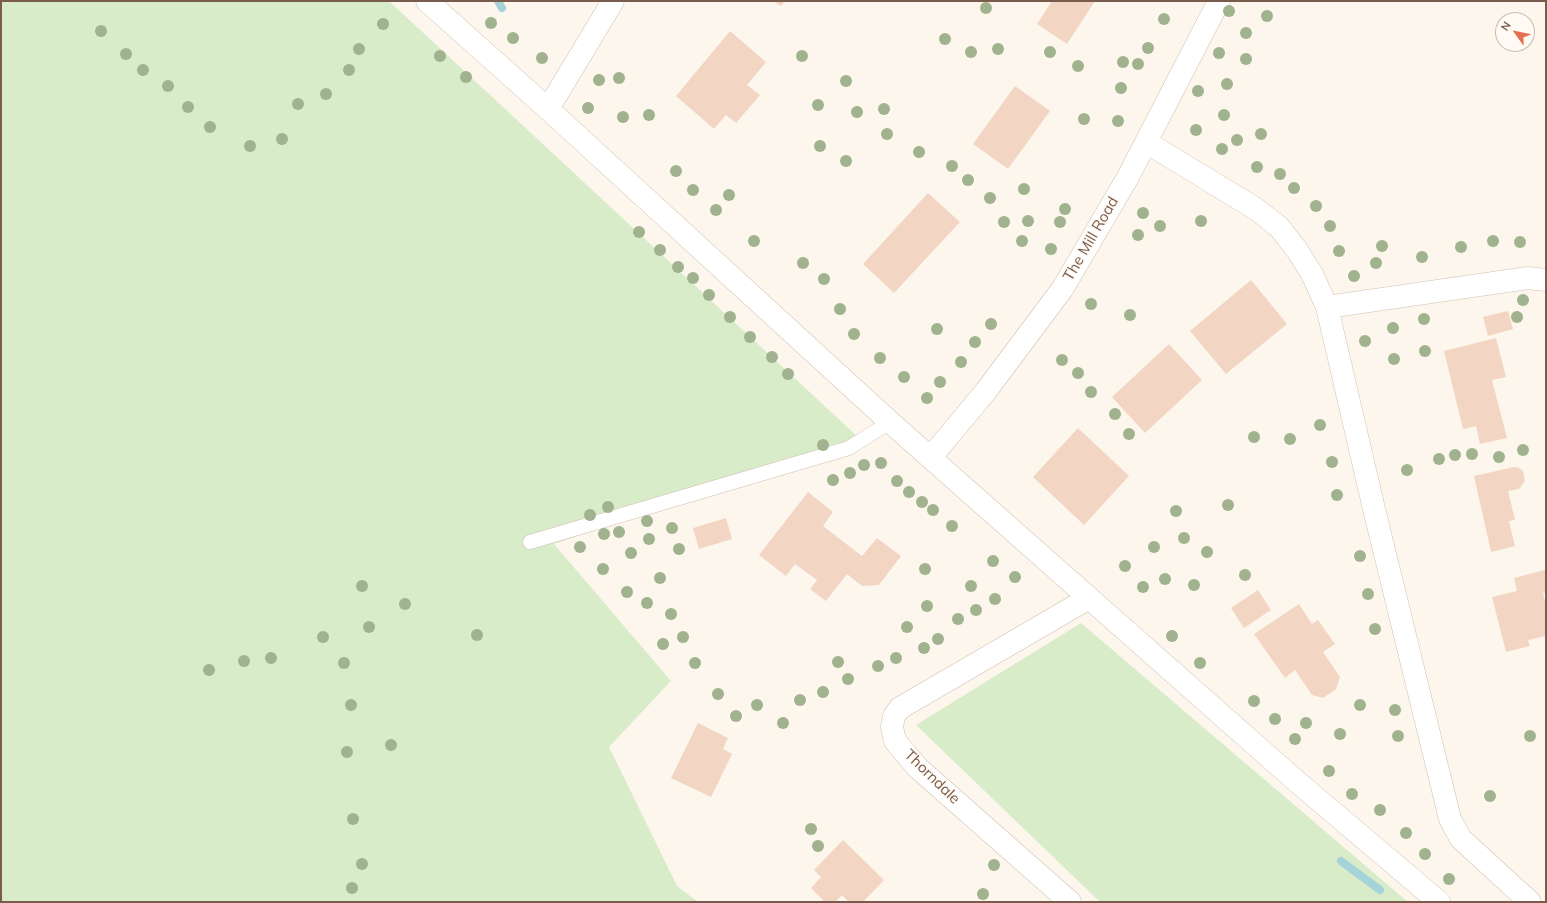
<!DOCTYPE html>
<style>
body{margin:0}
#map{position:relative;width:1547px;height:903px;overflow:hidden;background:#fdf6ec;font-family:Mulish,sans-serif}
canvas{display:block}
.frame{position:absolute;inset:0;border:2px solid #7a5c4d;pointer-events:none}
.north{position:absolute;left:1495px;top:12px;width:40px;height:40px;box-sizing:border-box;background:#fffaf3;border:1px solid #cabbb1;border-radius:50%;rotate:303deg;font-size:11px;font-weight:700;line-height:16px;text-align:center;color:#7a5c4d}
.north::after{content:'';display:block;margin:auto;width:14px;height:18px;background:#e76f51;clip-path:polygon(50% 0,100% 100%,50% 72%,0 100%)}
</style>
<div id="map">
<canvas width="1547" height="903"></canvas>
<div class="frame"></div>
<div class="north">N</div>
</div>
<script>
const c = document.querySelector('canvas').getContext('2d');
c.lineJoin = 'round';
function paint(path, color) {
  c.fillStyle = color;
  c.fill(path, 'evenodd');
}
function shape(rows) {
  const path = new Path2D();
  for (const r of rows) {
    path.moveTo(r[0], r[1]);
    for (let i = 2; i < r.length; i += 2) path.lineTo(r[i], r[i + 1]);
  }
  return path;
}
function trace(path, color, width, dash) {
  c.strokeStyle = color;
  c.lineWidth = width;
  c.lineCap = dash ? 'butt' : 'round';
  c.setLineDash(dash || []);
  c.stroke(path);
}
function write(font, color, halo, rows, align = 'center') {
  c.font = font + ' Mulish,sans-serif';
  c.lineWidth = 3;
  c.setLineDash([]);
  c.textBaseline = 'middle';
  c.strokeStyle = halo;
  c.fillStyle = color;
  for (const [text, x, y, turn = 0] of rows) {
    c.save();
    c.translate(x, y);
    c.rotate((+turn || 0) * Math.PI / 180);
    c.textAlign = isNaN(turn) ? turn : align;
    if (halo) c.strokeText(text, 0, 0);
    c.fillText(text, 0, 0);
    c.restore();
  }
}
paint(shape([
 [1,1,389,1,859,438,554,544,671,681,609,747,677,886,698,902,1,902],
 [1081,623,1408,902,1100,902,916,725]
]), '#d8ecc9');
trace(shape([
 [498,1,502,8],
 [1341,861,1380,890]
]), '#a5d3da', 8);
paint(shape([
 [773,1,785,1,781,6],
 [1052,1,1095,1,1067,44,1037,24],
 [730,31,766,62,747,85,760,95,736,123,726,115,714,129,676,96],
 [1015,86,1050,111,1008,169,973,144],
 [928,193,960,222,894,293,863,264],
 [1251,280,1287,324,1226,374,1190,331],
 [1508,311,1513,329,1488,336,1483,317],
 [1496,338,1506,377,1492,380,1507,438,1480,444,1476,426,1463,429,1444,351],
 [1169,344,1202,380,1145,433,1112,397],
 [1078,428,1129,476,1084,525,1033,477],
 [1514,467,1519,468,1523,471,1525,481,1519,489,1508,491,1515,520,1509,521,1515,546,1491,552,1474,476],
 [808,492,833,512,823,526,862,556,877,538,901,556,879,585,862,586,847,574,826,601,810,589,817,580,795,564,786,576,759,555],
 [726,518,732,539,699,549,693,528],
 [1545,570,1546,570,1546,593,1543,593,1546,606,1546,636,1528,640,1530,646,1506,652,1492,597,1517,591,1514,578],
 [1258,590,1271,610,1244,628,1231,608],
 [1299,604,1312,624,1318,620,1335,644,1323,652,1340,677,1336,689,1323,698,1312,695,1295,670,1285,678,1254,634],
 [698,723,728,738,723,749,732,754,711,797,671,778],
 [843,840,884,880,863,902,849,902,842,895,835,902,825,902,811,888,821,877,814,870]
]), '#f3d5c3');
const lane = shape([
 [530,542,849,448,890,422]
]);
const street = shape([
 [548,109,613,1],
 [1146,142,1256,209,1279,227,1297,250,1312,274,1327,307,1374,509,1450,819,1461,839,1530,902],
 [1327,307,1528,278,1546,280],
 [931,457,986,391,1063,288,1128,177,1219,1],
 [1070,902,918,768,895,741,892,727,894,716,900,708,1089,598]
]);
const secondary = shape([
 [427,1,548,109,890,422,1295,780,1439,902]
]);
trace(lane, '#d1beb0', 15);
trace(street, '#d1beb0', 23);
trace(secondary, '#d6c0b0', 23);
trace(lane, '#fff', 14);
trace(street, '#fff', 22);
trace(secondary, '#fff', 22);
c.fillStyle = '#a0b28e';
for (const [x, y] of [
 [986,8],
 [1229,11],
 [1267,16],
 [1164,19],
 [491,23],
 [383,24],
 [101,31],
 [1246,33],
 [513,38],
 [945,39],
 [1148,48],
 [359,49],
 [998,49],
 [971,52],
 [1050,52],
 [1219,53],
 [126,54],
 [440,56],
 [802,56],
 [542,58],
 [1246,59],
 [1123,62],
 [1138,64],
 [1078,66],
 [143,70],
 [349,70],
 [466,77],
 [619,78],
 [599,80],
 [846,81],
 [1227,84],
 [168,86],
 [1121,88],
 [1198,91],
 [326,94],
 [298,104],
 [818,105],
 [188,107],
 [588,108],
 [884,109],
 [857,112],
 [649,115],
 [1224,115],
 [623,117],
 [1084,119],
 [1118,121],
 [210,127],
 [1196,130],
 [887,134],
 [1261,134],
 [282,139],
 [1237,140],
 [250,146],
 [820,146],
 [1222,149],
 [919,152],
 [846,161],
 [952,166],
 [1257,167],
 [676,171],
 [1280,174],
 [968,180],
 [1294,188],
 [1024,189],
 [693,190],
 [729,195],
 [990,198],
 [1316,206],
 [1065,209],
 [716,210],
 [1143,213],
 [1028,221],
 [1201,221],
 [1004,222],
 [1060,222],
 [1160,226],
 [1330,226],
 [639,232],
 [1138,235],
 [754,241],
 [1022,241],
 [1493,241],
 [1520,242],
 [1382,246],
 [1461,247],
 [1051,249],
 [660,250],
 [1339,251],
 [1422,257],
 [803,263],
 [1376,263],
 [678,267],
 [1354,276],
 [693,278],
 [824,279],
 [709,295],
 [1523,300],
 [1091,304],
 [840,309],
 [1130,315],
 [730,317],
 [1517,317],
 [1424,319],
 [991,324],
 [1393,328],
 [937,329],
 [854,334],
 [750,337],
 [1365,341],
 [975,342],
 [1425,351],
 [772,357],
 [880,358],
 [1394,359],
 [1062,360],
 [961,362],
 [1078,373],
 [788,374],
 [904,377],
 [940,382],
 [1091,392],
 [927,398],
 [1115,414],
 [1320,425],
 [1129,434],
 [1254,437],
 [1290,439],
 [823,445],
 [1523,450],
 [1472,454],
 [1455,455],
 [1499,457],
 [1439,459],
 [1332,462],
 [881,463],
 [864,465],
 [1407,470],
 [850,473],
 [833,480],
 [897,481],
 [909,492],
 [1337,495],
 [922,502],
 [1228,505],
 [608,507],
 [933,510],
 [1176,511],
 [590,515],
 [647,521],
 [952,526],
 [672,528],
 [619,532],
 [604,534],
 [1184,538],
 [649,539],
 [580,547],
 [1154,547],
 [679,549],
 [1207,552],
 [631,553],
 [1360,556],
 [993,561],
 [1125,566],
 [603,569],
 [925,569],
 [1245,575],
 [1015,577],
 [660,578],
 [1165,579],
 [1194,585],
 [362,586],
 [971,586],
 [1143,587],
 [627,592],
 [1368,594],
 [995,599],
 [647,603],
 [405,604],
 [927,606],
 [976,610],
 [671,614],
 [958,619],
 [369,627],
 [907,627],
 [1375,629],
 [477,635],
 [1172,636],
 [323,637],
 [683,637],
 [938,639],
 [663,644],
 [924,648],
 [271,658],
 [896,658],
 [244,661],
 [838,662],
 [344,663],
 [695,663],
 [1200,663],
 [878,666],
 [209,670],
 [848,679],
 [823,692],
 [718,694],
 [800,700],
 [1254,701],
 [351,705],
 [757,705],
 [1360,705],
 [1395,710],
 [736,716],
 [1275,719],
 [783,723],
 [1306,723],
 [1340,734],
 [1398,736],
 [1530,736],
 [1295,739],
 [391,745],
 [347,752],
 [1329,771],
 [1352,794],
 [1490,796],
 [1380,810],
 [353,819],
 [811,829],
 [1406,833],
 [818,846],
 [1425,854],
 [362,864],
 [994,865],
 [1449,879],
 [352,888],
 [983,894]
]) {
  c.beginPath();
  c.arc(x, y, 6, 0, 2 * Math.PI);
  c.fill();
}
write('15px', '#7a5c4d', '#fffaf3', [
 ["The Mill Road",1091,239,-60],
 ["Thorndale",932,777,44]
]);
</script>
